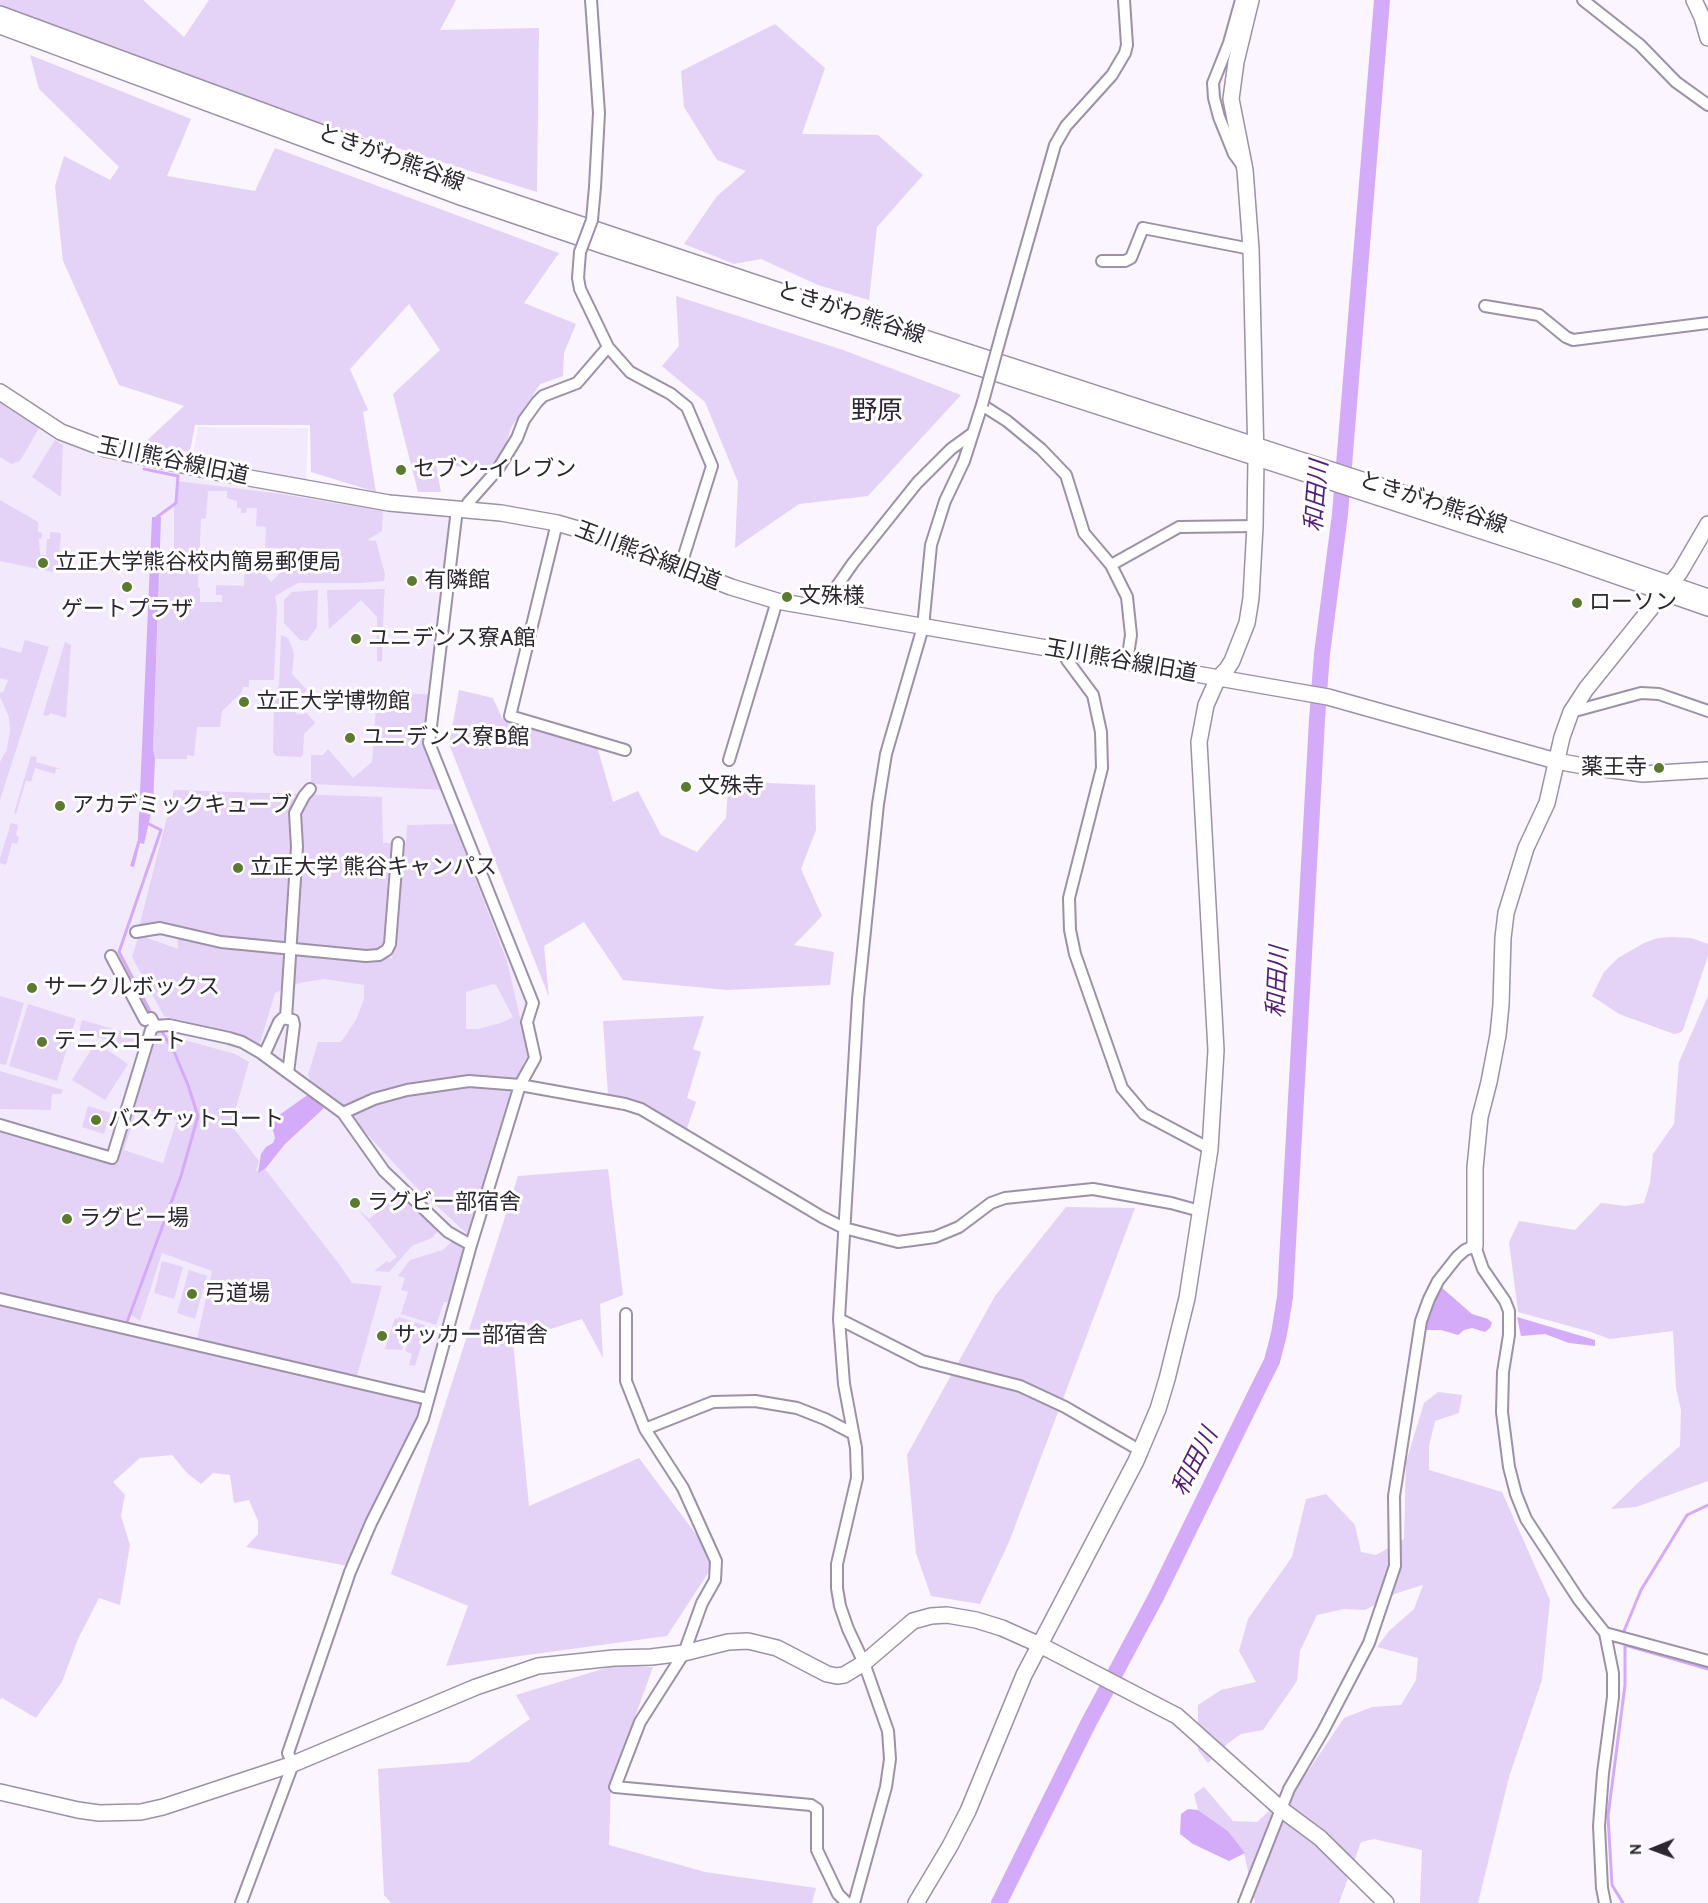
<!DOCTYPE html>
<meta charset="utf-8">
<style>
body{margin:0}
#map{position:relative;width:1708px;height:1903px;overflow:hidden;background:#faf5fe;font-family:Cabin,sans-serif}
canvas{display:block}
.north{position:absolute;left:1624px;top:1819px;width:60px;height:60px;-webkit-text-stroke:4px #fff;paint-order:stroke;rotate:269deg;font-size:16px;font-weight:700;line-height:24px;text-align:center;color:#2b262f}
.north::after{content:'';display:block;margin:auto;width:21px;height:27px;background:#2b262f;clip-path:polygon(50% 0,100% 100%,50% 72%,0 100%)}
</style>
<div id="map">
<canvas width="1708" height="1903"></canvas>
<div class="north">N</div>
</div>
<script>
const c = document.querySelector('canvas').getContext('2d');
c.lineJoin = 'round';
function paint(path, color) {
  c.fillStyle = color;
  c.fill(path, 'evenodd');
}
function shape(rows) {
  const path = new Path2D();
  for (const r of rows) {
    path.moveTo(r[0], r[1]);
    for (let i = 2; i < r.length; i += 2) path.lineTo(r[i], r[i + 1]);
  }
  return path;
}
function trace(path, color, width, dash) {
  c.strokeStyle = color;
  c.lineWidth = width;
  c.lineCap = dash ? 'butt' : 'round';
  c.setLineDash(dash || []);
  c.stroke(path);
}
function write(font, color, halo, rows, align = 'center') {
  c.font = font + ' Cabin,"Noto Sans JP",sans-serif';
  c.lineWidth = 6;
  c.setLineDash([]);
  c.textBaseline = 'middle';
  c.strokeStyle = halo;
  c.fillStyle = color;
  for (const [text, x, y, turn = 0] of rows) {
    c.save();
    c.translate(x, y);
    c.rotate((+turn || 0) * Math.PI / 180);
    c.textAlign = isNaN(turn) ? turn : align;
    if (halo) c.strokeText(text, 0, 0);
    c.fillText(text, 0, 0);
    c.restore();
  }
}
paint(shape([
 [0,398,40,424,190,471,198,427,308,428,306,489,461,507,431,744,534,1016,534,1047,425,1401,0,1298]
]), '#f3e9fc');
paint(shape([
 [0,0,143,0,184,37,209,0,456,0,440,30,539,28,537,192,277,110,0,7],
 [775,24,825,68,802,134,878,135,923,175,877,227,869,300,818,285,761,259,734,264,684,244,717,196,746,171,717,160,684,107,681,71],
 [30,55,191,119,167,176,255,191,275,148,559,253,524,303,576,324,564,353,563,376,540,384,511,428,498,469,436,465,441,492,418,492,393,394,440,350,409,304,350,369,368,410,363,412,376,492,311,472,310,425,195,425,190,452,142,445,184,406,119,385,63,261,55,186,64,156,110,180,119,167,39,89],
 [676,296,843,350,961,395,868,496,799,504,735,548,738,482,705,402,662,366,679,346],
 [0,403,39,428,20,461,11,464,0,457],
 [55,440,63,445,61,497,32,477],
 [177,481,281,494,383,511,382,531,367,540,376,541,385,574,384,581,362,583,298,583,275,596,277,607,274,680,249,680,249,687,243,687,241,693,222,711,220,727,197,727,194,756,187,755,187,759,155,759,153,749,160,565,174,566,174,506],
 [208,491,227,491,227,498,237,501,237,508,241,508,241,513,246,513,247,508,257,508,256,526,266,527,265,548,279,548,278,562,284,569,271,582,257,565,245,564,244,586,216,585,216,595,222,595,222,602,200,602,200,588,198,587,201,519,206,518],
 [0,500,38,522,38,532,42,533,42,538,39,539,40,555,46,555,47,539,50,539,50,532,61,533,58,569,53,572,0,561],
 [385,589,384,599,382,662,377,661,377,617,361,600,329,629,327,590],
 [318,590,317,627,307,641,300,640,284,623,284,600,292,592],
 [281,635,288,638,292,647,294,655,292,674,307,690,292,704,292,709,297,714,304,714,306,712,315,723,304,734,303,755,300,757,276,756,273,752,274,695,279,685],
 [25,640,49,647,0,800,0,762,7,749,10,731,9,717,0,697,0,692,3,693,8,680,0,678,0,647,21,653],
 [65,642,71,645,66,718,50,713,48,716,43,715],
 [459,690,493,698,502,718,597,746,613,802,638,791,661,835,697,852,726,818,728,789,745,782,815,785,816,830,801,869,822,916,794,945,834,952,830,985,727,990,623,980,584,922,544,946,549,997,449,744],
 [377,693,429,694,426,739,446,790,311,784,311,755,323,755,328,749,353,778,372,762],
 [31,756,37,757,36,762,61,769,56,769,55,774,35,768,31,782,26,780,16,814,14,813],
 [174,790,382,797,383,843,396,843,385,944,381,950,392,959,402,843,406,843,407,825,454,824,507,961,529,1056,524,1061,474,1240,415,1186,343,1108,325,1096,311,1082,308,1075,318,1042,341,1042,356,1020,364,999,364,985,324,979,299,983,275,993,259,1046,213,1028,164,1016,132,957,139,935,178,949,177,934,139,927],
 [493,984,496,985,513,1017,501,1023,478,1029,466,1029,466,992],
 [11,823,18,825,16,835,19,837,17,844,12,843,6,865,0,863,0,858],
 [1671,937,1691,938,1708,944,1708,956,1683,1030,1679,1033,1674,1034,1619,1014,1592,996,1604,972,1618,958,1644,943,1658,938],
 [0,996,24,1003,6,1065,0,1064],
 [1708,996,1708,1481,1636,1507,1611,1509,1641,1480,1680,1446,1681,1410,1676,1388,1673,1331,1610,1339,1591,1332,1518,1312,1509,1242,1519,1221,1575,1230,1601,1203,1626,1206,1644,1203,1650,1183,1653,1154,1674,1124,1679,1062],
 [28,1004,76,1019,57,1081,9,1066],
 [704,1016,693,1049,701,1052,687,1098,696,1102,686,1131,645,1105,608,1095,603,1021],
 [82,1020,141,1037,144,1040,113,1143,111,1143,139,1049,79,1032],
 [155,1032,235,1054,249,1062,231,1125,259,1161,256,1171,261,1172,265,1169,339,1264,352,1283,382,1286,356,1379,197,1339,212,1271,162,1253,140,1321,130,1314,126,1325,0,1297,0,1130,117,1163],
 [138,1106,177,1120,163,1163,124,1150],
 [96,1042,128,1064,105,1100,72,1080],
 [0,1071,63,1090,61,1094,52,1094,51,1110,0,1109],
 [88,1106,111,1113,104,1134,82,1127],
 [608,1169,623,1295,600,1304,603,1358,582,1319,513,1341,529,1506,639,1458,716,1561,667,1636,446,1666,468,1606,391,1574,518,1176],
 [399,1191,440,1229,432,1238,412,1246,389,1272,374,1271,387,1261,389,1263,397,1257,357,1208,369,1219,379,1211,378,1208],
 [1066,1207,1135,1208,1009,1542,980,1604,931,1596,916,1553,907,1455,995,1296],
 [453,1240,465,1251,449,1302,444,1302,436,1325,401,1314,408,1292,401,1290,405,1278,398,1276,410,1260,443,1250],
 [162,1261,183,1267,174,1299,154,1293],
 [189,1270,207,1276,195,1319,177,1313],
 [0,1302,296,1371,424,1404,348,1566,246,1547,258,1534,258,1521,249,1500,234,1503,230,1475,213,1473,201,1484,187,1473,172,1455,140,1458,113,1482,125,1495,121,1516,130,1545,120,1605,99,1598,78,1639,62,1682,36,1718,2,1698,0,1700],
 [399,1317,411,1321,402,1350,385,1349,395,1318,398,1319],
 [415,1322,430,1327,427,1336,424,1336,415,1366,409,1365,412,1354,405,1351],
 [1438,1392,1462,1395,1459,1413,1435,1421,1429,1446,1429,1470,1502,1492,1550,1600,1542,1680,1509,1777,1478,1903,1420,1903,1422,1850,1374,1839,1361,1842,1339,1903,1255,1903,1244,1853,1228,1831,1198,1810,1194,1794,1204,1787,1233,1821,1257,1822,1300,1783,1344,1718,1372,1707,1401,1705,1416,1680,1418,1658,1377,1647,1389,1631,1414,1609,1423,1585,1397,1593,1365,1610,1344,1609,1317,1615,1300,1651,1297,1681,1263,1730,1241,1734,1227,1744,1208,1763,1198,1750,1198,1705,1221,1690,1256,1682,1239,1651,1248,1619,1292,1557,1306,1499,1326,1494,1355,1525,1361,1552,1376,1555,1404,1539,1406,1462,1424,1403],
 [616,1665,653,1667,611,1783,609,1845,705,1872,816,1888,812,1903,391,1903,384,1895,378,1769,469,1762,530,1719,516,1695]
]), '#e5d2f7');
paint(shape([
 [152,517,161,517,153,749,155,759,153,805,144,844,140,843,134,867,130,866,138,839],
 [309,1094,324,1108,285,1144,265,1169,258,1173,261,1154,266,1147,273,1143,275,1138,272,1126,275,1118],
 [1441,1287,1472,1314,1488,1319,1492,1323,1490,1328,1485,1332,1472,1328,1464,1330,1458,1335,1441,1330,1424,1330,1430,1310],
 [1517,1317,1595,1340,1595,1346,1569,1343,1545,1334,1521,1336],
 [1188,1809,1198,1810,1228,1831,1245,1853,1229,1861,1193,1844,1180,1834,1181,1814]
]), '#d4abf8');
trace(shape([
 [144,469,178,476,176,503,157,517,157,521],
 [147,823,161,830,119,952,152,1015],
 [126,1325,181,1176,198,1116,188,1085,175,1054,160,1028],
 [1625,1636,1624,1631,1641,1590,1687,1515,1708,1505],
 [1625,1645,1708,1669],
 [1623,1903,1612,1885,1608,1816,1625,1685,1625,1642]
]), '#d4abf8', 3);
trace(shape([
 [999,1903,1088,1724,1156,1597,1258,1389,1272,1361,1279,1334,1285,1297,1317,720,1322,654,1340,514,1382,0]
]), '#d4abf8', 16);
const street = shape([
 [591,0,599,113,595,187],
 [1241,0,1229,43,1213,83,1214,98,1219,117,1234,154,1242,165],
 [1583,0,1640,45,1676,82,1708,105],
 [580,252,578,278,580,289,608,347,630,372,671,394,687,407,712,466,680,568],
 [1102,261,1125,261,1131,258,1143,228,1251,249],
 [1485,306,1539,315,1566,337,1573,340,1708,323],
 [1002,332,1055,145,1066,126,1112,75,1125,53,1127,45,1124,0],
 [464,510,468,503,498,469,517,438,524,420,537,402,543,396,577,383,608,347],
 [557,523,510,716,625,750],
 [1111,565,1179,527,1255,526],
 [824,611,837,586,853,563,917,483,951,449,973,433],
 [1064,651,1067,660,1093,695,1101,732,1102,768,1069,898,1070,930,1075,954,1122,1088,1144,1114,1210,1149],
 [1571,712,1641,693,1659,694,1708,711],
 [729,760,777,601],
 [136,932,160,928,221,942,366,956,379,955,387,950,390,944,398,843],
 [111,956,145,1020,151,1018,155,1026],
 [286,1018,297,847,295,813,304,796,310,789],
 [264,1055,279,1022,283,1018,293,1020,294,1025,288,1073],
 [343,1113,374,1099,407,1090,469,1081,520,1085,625,1104,641,1109,822,1217,844,1228,898,1242,935,1237,959,1227,991,1203,1005,1198,1093,1189,1171,1203,1200,1211],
 [0,1125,112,1158,151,1030,155,1026,169,1025,229,1038,242,1042,261,1053,343,1113,384,1171,448,1232,471,1245],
 [0,1299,428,1399],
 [626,1314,626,1381,645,1429,683,1488,716,1561,715,1580,702,1603,684,1653,640,1722,615,1787,811,1805,817,1809,817,1850,838,1894,847,1903],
 [839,1319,922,1361,1020,1386,1065,1407,1141,1451],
 [645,1429,713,1402,755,1401,797,1408,825,1419,852,1433],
 [1605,1633,1708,1661],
 [241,1903,293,1764,288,1753,350,1572,371,1523,423,1419,471,1245,520,1085,535,1058,527,1022,533,1003,429,743,457,509],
 [854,1903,886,1787,890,1759,888,1731,864,1663,848,1629,840,1606,837,1588,837,1564,857,1478,856,1448,844,1384,839,1319,858,999,878,804,886,754,923,627,931,545,945,501,964,461,982,405,1007,421,1041,449,1066,475,1084,533,1111,565,1127,597,1131,635,1127,662],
 [1244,1903,1289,1789,1323,1731,1369,1643,1395,1566,1394,1496,1421,1321,1429,1299,1438,1281,1457,1257,1465,1250,1475,1246,1483,1269,1505,1301,1509,1311,1509,1335,1503,1372,1502,1412,1509,1467,1516,1494,1526,1519,1579,1600,1605,1633,1613,1673,1613,1697,1603,1773,1599,1826,1602,1888,1605,1903]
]);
const secondary = shape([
 [1694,0,1702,17,1708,38],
 [0,14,466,186,771,288,1470,515,1708,597],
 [0,26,463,198,604,246,1559,556,1708,608],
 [0,392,61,432,106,449,216,472,389,503,501,513,557,523,598,535,731,587,777,601,1328,697,1556,761,1589,767,1643,774,1708,770],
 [1475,1246,1475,1168,1480,1117,1489,1082,1498,1035,1501,1005,1503,938,1506,913,1526,848,1547,803,1562,737,1571,712,1586,689,1680,572,1708,524],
 [0,1792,78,1810,99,1813,141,1812,163,1807,293,1764,476,1687,538,1666,614,1658,651,1657,684,1653,728,1642,748,1641,777,1648,827,1674,837,1676,844,1675,864,1663,913,1621,931,1616,947,1615,976,1620,1002,1628,1040,1645,1177,1716,1281,1809,1320,1838,1386,1903],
 [916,1903,950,1846,968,1811,1024,1675,1136,1461,1158,1409,1167,1379,1187,1298,1210,1149,1216,1050,1199,742,1206,705,1218,678,1227,669,1232,661,1247,623,1251,598,1255,526,1256,458,1251,249,1245,170,1231,99,1236,62,1251,0]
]);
trace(street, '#9c91a7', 14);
trace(secondary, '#9c91a7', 18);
trace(street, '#fff', 10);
trace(secondary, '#fff', 15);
const streetBridge = shape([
 [580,252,592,220,595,187],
 [982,405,1002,332]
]);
trace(streetBridge, '#9c91a7', 14, []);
trace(streetBridge, '#fff', 10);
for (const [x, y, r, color] of [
 [401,470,6,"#5b7a30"],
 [43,563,6,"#5b7a30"],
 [412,581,6,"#5b7a30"],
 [127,587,6,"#5b7a30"],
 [787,597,6,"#5b7a30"],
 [1577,603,6,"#5b7a30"],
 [356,639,6,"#5b7a30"],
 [244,702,6,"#5b7a30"],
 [350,738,6,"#5b7a30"],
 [1659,768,6,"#5b7a30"],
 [686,787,6,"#5b7a30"],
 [60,806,6,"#5b7a30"],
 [238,868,6,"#5b7a30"],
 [32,988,6,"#5b7a30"],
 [42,1042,6,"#5b7a30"],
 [96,1120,6,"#5b7a30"],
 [355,1203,6,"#5b7a30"],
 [67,1219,6,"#5b7a30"],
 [192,1294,6,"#5b7a30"],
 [382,1336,6,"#5b7a30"]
]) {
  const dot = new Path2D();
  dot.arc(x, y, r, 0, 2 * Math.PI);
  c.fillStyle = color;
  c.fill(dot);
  trace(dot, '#fff', 2);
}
write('22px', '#2b262f', '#fff', [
 ["ときがわ熊谷線",391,158,20],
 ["ときがわ熊谷線",851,313,18],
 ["玉川熊谷線旧道",173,461,12],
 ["ときがわ熊谷線",1433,503,18],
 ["玉川熊谷線旧道",648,556,21],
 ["玉川熊谷線旧道",1121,661,10]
]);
write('22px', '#2b262f', '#fff', [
 ["セブン-イレブン",413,470],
 ["立正大学熊谷校内簡易郵便局",55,563],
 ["有隣館",424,581],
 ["文殊様",799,597],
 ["ローソン",1589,603],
 ["ゲートプラザ",127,610,"center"],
 ["ユニデンス寮A館",368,639],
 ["立正大学博物館",256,702],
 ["ユニデンス寮B館",362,738],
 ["薬王寺",1647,768,"right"],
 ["文殊寺",698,787],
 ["アカデミックキューブ",72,806],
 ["立正大学 熊谷キャンパス",250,868],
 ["サークルボックス",44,988],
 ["テニスコート",54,1042],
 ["バスケットコート",108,1120],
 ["ラグビー部宿舎",367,1203],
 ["ラグビー場",79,1219],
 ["弓道場",204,1294],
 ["サッカー部宿舎",394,1336]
], 'left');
write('italic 24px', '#541e76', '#fff', [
 ["和田川",1317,496,-85],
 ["和田川",1278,982,-87],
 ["和田川",1195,1462,-63]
]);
write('26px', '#2f2537', '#fff', [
 ["野原",877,411]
]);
</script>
